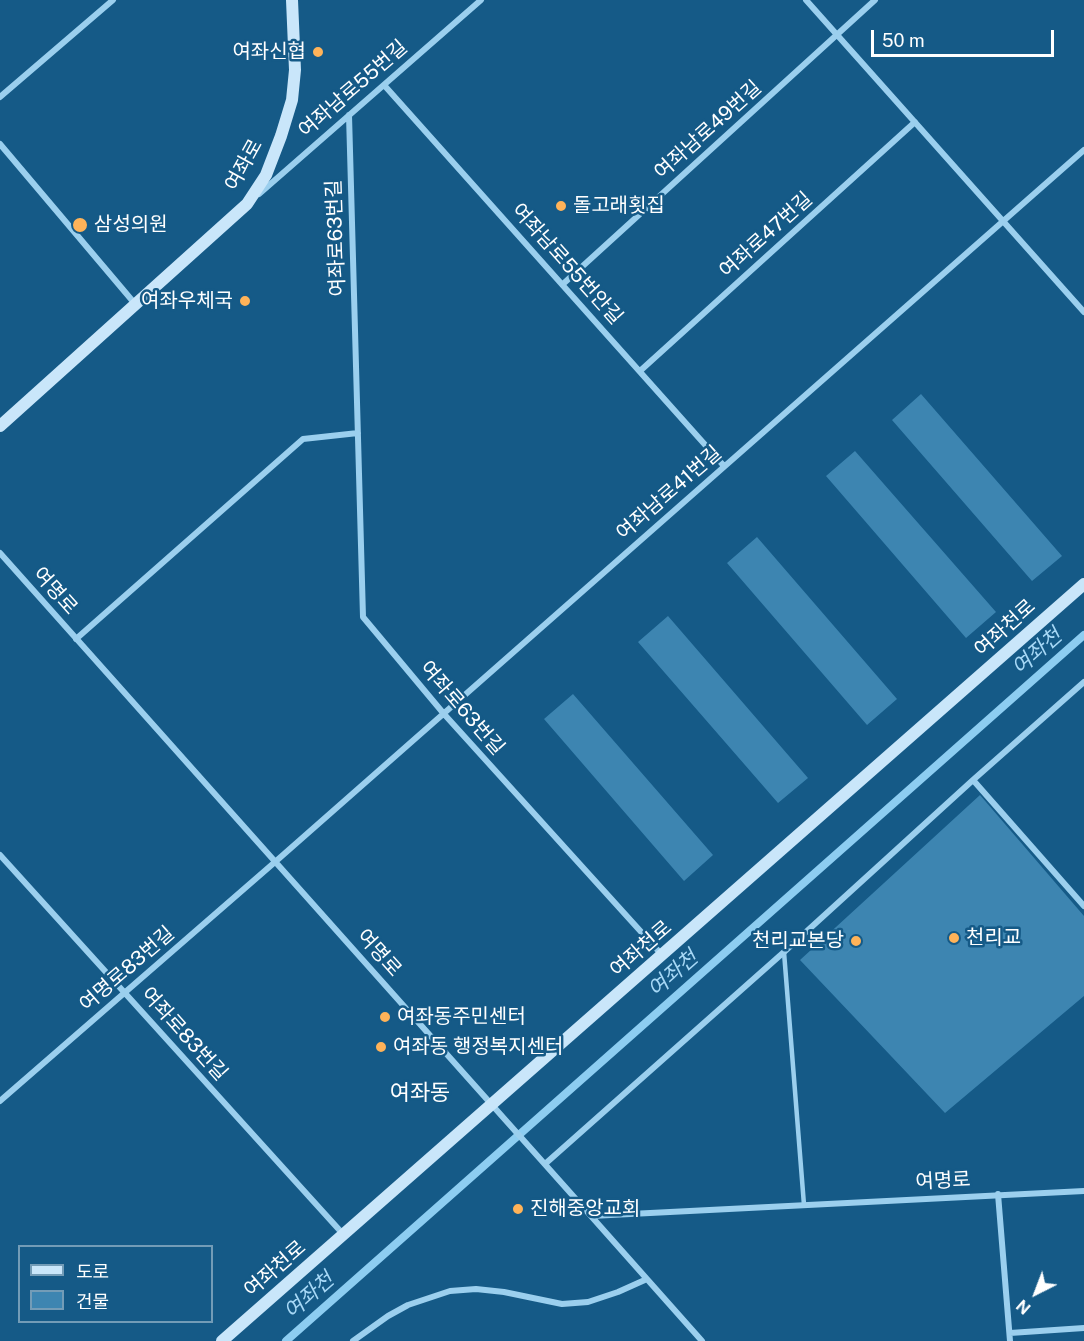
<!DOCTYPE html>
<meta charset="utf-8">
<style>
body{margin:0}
#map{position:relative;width:1084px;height:1341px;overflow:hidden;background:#155a87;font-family:"Public Sans","Noto Sans KR",sans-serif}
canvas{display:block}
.legend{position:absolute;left:18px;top:1245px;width:195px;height:78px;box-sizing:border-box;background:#155a87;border:2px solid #739cb7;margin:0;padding:8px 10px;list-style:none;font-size:18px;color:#fff}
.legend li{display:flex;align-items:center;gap:12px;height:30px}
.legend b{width:30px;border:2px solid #739cb7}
.north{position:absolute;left:1006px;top:1263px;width:60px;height:60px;-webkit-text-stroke:4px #155a87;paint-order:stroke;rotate:222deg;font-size:16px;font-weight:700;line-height:24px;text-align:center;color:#fff}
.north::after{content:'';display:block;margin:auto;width:21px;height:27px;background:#fff;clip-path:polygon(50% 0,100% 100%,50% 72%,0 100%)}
.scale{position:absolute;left:871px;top:30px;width:183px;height:27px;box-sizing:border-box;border:3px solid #fff;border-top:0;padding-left:8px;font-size:18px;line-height:21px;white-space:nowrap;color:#fff;-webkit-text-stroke:4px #155a87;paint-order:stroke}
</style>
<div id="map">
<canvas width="1084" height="1341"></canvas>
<ul class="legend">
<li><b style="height:8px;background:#c9e6fa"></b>도로</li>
<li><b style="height:16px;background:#3d85b1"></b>건물</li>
</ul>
<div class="north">N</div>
<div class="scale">50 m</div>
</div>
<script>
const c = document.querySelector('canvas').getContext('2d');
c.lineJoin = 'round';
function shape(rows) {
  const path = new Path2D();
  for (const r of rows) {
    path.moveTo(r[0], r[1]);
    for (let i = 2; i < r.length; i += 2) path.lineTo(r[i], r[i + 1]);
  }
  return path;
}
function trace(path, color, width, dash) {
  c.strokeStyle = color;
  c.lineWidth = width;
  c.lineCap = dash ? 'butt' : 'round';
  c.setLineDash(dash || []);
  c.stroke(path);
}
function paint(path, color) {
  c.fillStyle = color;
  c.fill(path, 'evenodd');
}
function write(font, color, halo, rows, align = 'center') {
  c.font = font + ' "Public Sans","Noto Sans KR",sans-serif';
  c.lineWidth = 5;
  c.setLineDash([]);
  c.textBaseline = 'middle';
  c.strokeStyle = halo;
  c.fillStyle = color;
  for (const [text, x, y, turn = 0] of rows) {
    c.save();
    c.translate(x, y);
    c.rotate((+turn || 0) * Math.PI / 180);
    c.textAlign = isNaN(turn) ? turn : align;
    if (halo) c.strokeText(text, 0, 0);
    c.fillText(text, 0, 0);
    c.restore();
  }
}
trace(shape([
 [286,1341,1084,635]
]), '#8dcdf1', 8);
paint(shape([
 [921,394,1062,556,1032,581,892,420],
 [855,451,996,612,966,638,826,476],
 [757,537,897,699,867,725,727,563],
 [668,616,808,778,778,803,638,642],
 [573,694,713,855,684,881,544,719],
 [980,795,1084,916,1084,996,945,1113,800,960]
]), '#3d85b1');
trace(shape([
 [784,952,804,1205]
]), '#9bcfee', 4.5);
trace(shape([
 [806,0,1084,312],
 [384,85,724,466],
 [0,97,113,0],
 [349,115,363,617,444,714,662,955],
 [0,144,136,305],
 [259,194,481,0],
 [563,284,875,0],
 [640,371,915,122],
 [0,553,591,1216,1084,1191],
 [76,639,303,439,358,433],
 [973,780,1084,906],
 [0,855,343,1234],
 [0,1101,275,862,1084,150],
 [545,1164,784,952,973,780,1084,682],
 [998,1194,1010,1341],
 [591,1216,702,1341],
 [1010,1333,1084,1328],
 [353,1341,388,1316,408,1305,450,1291,476,1289,504,1292,562,1304,588,1302,618,1292,647,1279]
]), '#9bcfee', 6);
trace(shape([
 [0,426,247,204,266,175,281,136,292,100,295,70,292,0],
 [222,1341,1084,584]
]), '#c9e6fa', 12);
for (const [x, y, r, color] of [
 [318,52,6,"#ffb359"],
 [561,206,6,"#ffb359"],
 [80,225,8,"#ffb359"],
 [245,301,6,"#ffb359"],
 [954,938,6,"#ffb359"],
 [856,941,6,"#ffb359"],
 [385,1017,6,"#ffb359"],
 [381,1047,6,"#ffb359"],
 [518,1209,6,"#ffb359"]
]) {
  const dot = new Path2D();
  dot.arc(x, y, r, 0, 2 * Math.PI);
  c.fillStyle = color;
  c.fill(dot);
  trace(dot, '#155a87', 2);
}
write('20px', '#fff', '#155a87', [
 ["여좌신협",306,52,"right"],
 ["돌고래횟집",573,206],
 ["삼성의원",94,225],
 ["여좌우체국",233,301,"right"],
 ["천리교",966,938],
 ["천리교본당",844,941,"right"],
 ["여좌동주민센터",397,1017],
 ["여좌동 행정복지센터",393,1047],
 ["진해중앙교회",530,1209]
], 'left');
write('20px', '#fff', '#155a87', [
 ["여좌남로55번길",353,89,-41],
 ["여좌남로49번길",708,130,-42],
 ["여좌로",244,165,-61],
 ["여좌로47번길",766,235,-42],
 ["여좌로63번길",336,238,-92],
 ["여좌남로55번안길",567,264,48],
 ["여좌남로41번길",669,493,-41],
 ["여명로",55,591,48],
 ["여좌천로",1005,628,-42],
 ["여좌로63번길",462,708,49],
 ["여좌천로",641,949,-41],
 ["여명로",379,953,48],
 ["여명로83번길",127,969,-41],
 ["여좌로83번길",184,1034,48],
 ["여명로",943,1181,-3],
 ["여좌천로",275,1269,-41]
]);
write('italic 21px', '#a7d8f6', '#155a87', [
 ["여좌천",1037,652,-41],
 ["여좌천",673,974,-41],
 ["여좌천",309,1296,-41]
]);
write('22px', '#fff', '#155a87', [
 ["여좌동",420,1093]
]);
</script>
